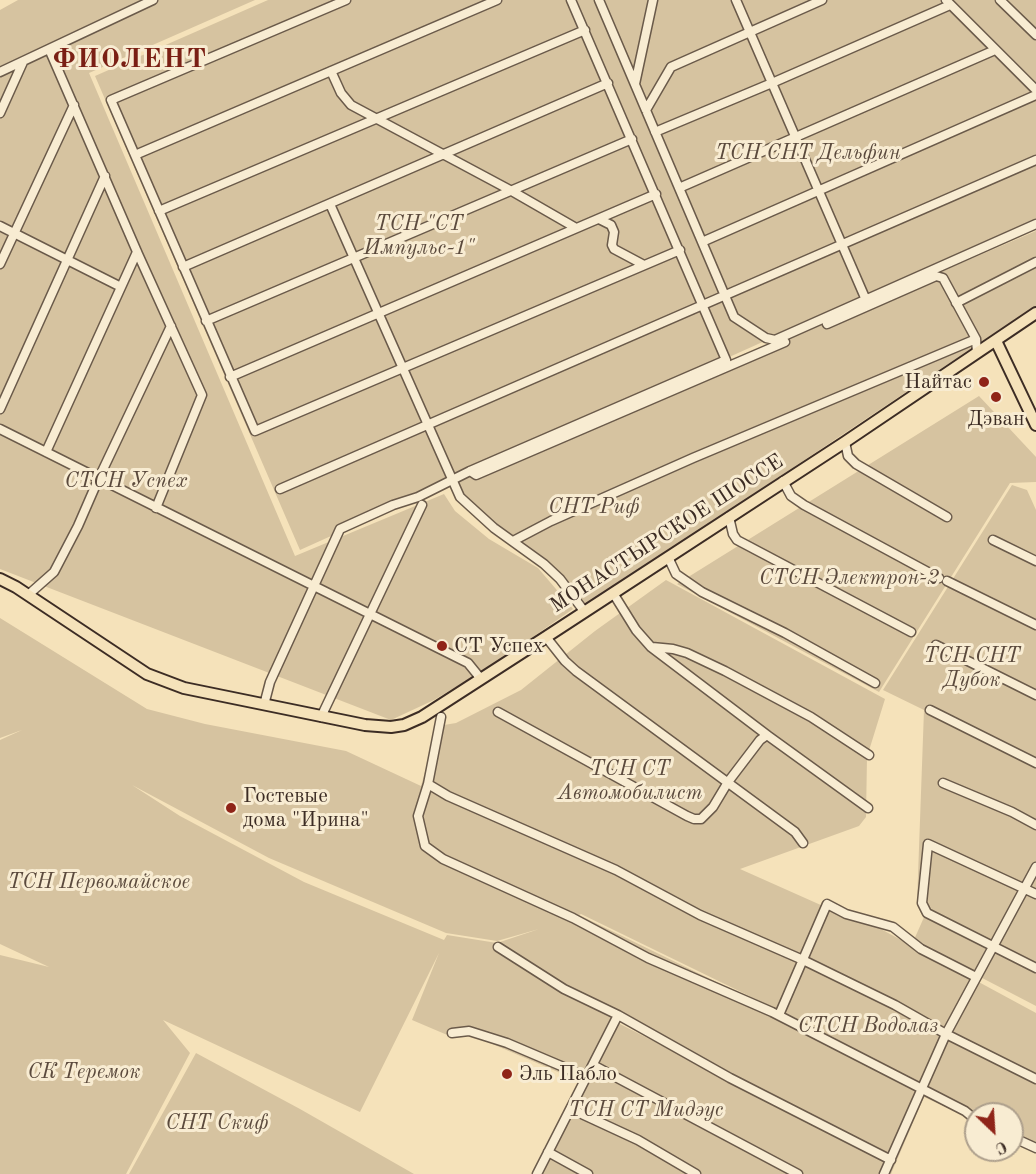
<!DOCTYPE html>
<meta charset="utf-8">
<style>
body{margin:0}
#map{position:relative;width:1036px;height:1174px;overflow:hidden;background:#f5e2ba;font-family:"Old Standard TT",serif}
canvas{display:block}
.north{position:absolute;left:964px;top:1102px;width:60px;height:60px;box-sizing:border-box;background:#f8ecd2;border:2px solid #ad9f8c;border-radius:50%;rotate:155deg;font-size:16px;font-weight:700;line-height:24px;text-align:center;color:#3c2c24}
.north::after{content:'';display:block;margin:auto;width:21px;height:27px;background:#8f2418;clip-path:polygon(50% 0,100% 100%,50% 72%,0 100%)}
</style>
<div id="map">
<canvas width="1036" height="1174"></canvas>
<div class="north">С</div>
</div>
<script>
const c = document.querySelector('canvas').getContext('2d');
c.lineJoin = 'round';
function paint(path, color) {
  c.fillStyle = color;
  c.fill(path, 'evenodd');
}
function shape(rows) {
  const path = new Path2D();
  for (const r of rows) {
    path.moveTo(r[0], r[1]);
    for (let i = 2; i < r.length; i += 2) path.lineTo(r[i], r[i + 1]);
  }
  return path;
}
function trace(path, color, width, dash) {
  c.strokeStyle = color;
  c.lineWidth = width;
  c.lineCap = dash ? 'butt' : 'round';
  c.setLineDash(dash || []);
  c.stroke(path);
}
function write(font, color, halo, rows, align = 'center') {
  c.font = font + ' "Old Standard TT",serif';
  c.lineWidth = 6;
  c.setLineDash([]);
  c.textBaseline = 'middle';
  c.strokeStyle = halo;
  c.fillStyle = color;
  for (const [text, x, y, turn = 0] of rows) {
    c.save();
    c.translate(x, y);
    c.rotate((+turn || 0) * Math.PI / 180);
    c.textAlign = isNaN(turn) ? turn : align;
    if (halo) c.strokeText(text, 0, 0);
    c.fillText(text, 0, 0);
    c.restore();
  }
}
paint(shape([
 [18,0,255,0,89,73,295,556,444,494,455,511,489,539,538,568,573,609,497,662,434,700,391,720,0,569,0,10],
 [268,0,942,0,1036,95,1036,219,458,479,1036,231,1036,308,978,344,586,606,525,550,462,500,453,481,300,550,95,76],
 [949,0,996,0,1036,39,1036,85],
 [1002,0,1036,0,1036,32],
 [979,396,1036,457,1036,482,1010,483,879,692,677,584],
 [1012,485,1027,490,1036,510,1036,1006,913,942,925,915,917,903,924,710,883,690],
 [666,580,885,699,867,757,866,817,859,826,740,869,823,906,776,1009,581,914,579,915,776,1011,829,901,1036,1013,1036,1148,1012,1137,1012,1114,976,1114,976,1121,924,1097,891,1174,541,1174,618,1023,804,1118,612,1017,579,1081,469,1034,452,1037,412,1020,439,953,360,1112,163,1020,190,1053,126,1174,0,1174,0,955,49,967,0,944,0,740,22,730,0,738,0,618,147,709,205,724,346,751,421,786,438,726,456,723,521,690,595,631],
 [132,785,269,858,446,933,497,941,539,929,497,943,447,935,444,940,304,882,180,816],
 [196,1053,300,1109,414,1174,129,1174]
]), '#d6c3a0');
const minor = shape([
 [346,0,111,100,255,431,680,250],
 [599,0,734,317,766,338,775,340,1036,224],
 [736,0,866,300],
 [946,0,1036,90],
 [1000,0,1036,35],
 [49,49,138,254,202,395,156,508],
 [331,71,341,93,351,105,510,190,576,228],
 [0,72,153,0],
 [635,84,653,0],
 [646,110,671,67,822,0],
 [0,113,23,62],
 [655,132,772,83,950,5],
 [135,155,497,0],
 [679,188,995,50],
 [330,204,460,497,494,528,544,564,560,579,584,611],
 [159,211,585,30],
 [599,219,611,225,614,232,612,245,614,249,644,265],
 [0,226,121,287],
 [702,242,1036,95],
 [0,264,74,105],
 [183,267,608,83],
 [956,303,1036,262],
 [206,321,632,139],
 [827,324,936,276,943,278,976,339,977,353],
 [230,377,656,194],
 [0,409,105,176],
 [0,429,468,663,481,679],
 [845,442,848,456,856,464,947,517],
 [46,452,137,252],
 [470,471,476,475,785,342],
 [783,481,791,496,804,505,939,578],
 [280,489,1036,160],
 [729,517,733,534,737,540,911,632],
 [993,540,1036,561],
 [513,541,551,521,693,458,976,339],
 [668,557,676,574,702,592,785,633,875,683],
 [947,581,1036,625],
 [28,595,54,572,78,526,98,480,171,326],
 [546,637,565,661,576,671,795,832,803,843],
 [936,645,1036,695],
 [652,647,673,649,687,653,725,671,811,717,869,755],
 [264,705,270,682,340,529,393,505,418,497,470,471,726,360,571,0],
 [930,710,1036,763],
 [498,712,687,816,694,819,701,819,713,807,728,782,760,740,767,735,651,647,636,630,613,593],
 [321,717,422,505],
 [441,717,428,784,418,816,425,846,443,859,573,918,648,958,772,1012,965,1111,976,1120],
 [767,735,868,808],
 [943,783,1012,812,1036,825],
 [428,784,448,796,616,870,700,915,803,960,895,1005,946,1034,1036,1079],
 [1036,894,928,844,922,903,927,913,1036,968],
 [498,947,564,989,618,1015,730,1078,891,1160],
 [779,1015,827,904,846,914,893,927,921,949,976,977],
 [452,1033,469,1031,507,1043,587,1077],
 [593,1065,798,1174],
 [571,1109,638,1140,696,1174],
 [1012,1137,1036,1148],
 [548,1152,588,1174],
 [537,1174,618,1015],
 [884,1174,946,1034,1036,867]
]);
const major = shape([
 [996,341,1036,425],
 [0,579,16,587,147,674,184,688,365,725,391,727,404,725,422,717,546,637,845,442,1036,313]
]);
trace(minor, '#6a5a4a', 11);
trace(major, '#3c2c24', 14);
trace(minor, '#f8ecd2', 8);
trace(major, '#f5e2ba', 10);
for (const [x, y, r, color] of [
 [984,382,6,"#8f2418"],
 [996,397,6,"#8f2418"],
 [442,646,6,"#8f2418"],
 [231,808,6,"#8f2418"],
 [507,1074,6,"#8f2418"]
]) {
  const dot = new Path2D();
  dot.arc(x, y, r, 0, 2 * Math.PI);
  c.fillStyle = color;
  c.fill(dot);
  trace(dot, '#f8ecd2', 2);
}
write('italic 21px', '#5b4a3d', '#f8ecd2', [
 ["ТСН СНТ Дельфин",808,153],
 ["ТСН \"СТ",419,224],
 ["Импульс-1\"",419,248],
 ["СТСН Успех",126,481],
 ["СНТ Риф",594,507],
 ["СТСН Электрон-2",849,578],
 ["ТСН СНТ",972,656],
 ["Дубок",972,680],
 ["ТСН СТ",630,769],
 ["Автомобилист",630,793],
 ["ТСН Первомайское",99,882],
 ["СТСН Водолаз",868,1026],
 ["СК Теремок",84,1072],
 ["ТСН СТ Мидэус",646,1110],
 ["СНТ Скиф",217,1123]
]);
write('21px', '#3c2c24', '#f8ecd2', [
 ["Найтас",972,382,"right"],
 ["Дэван",996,419,"center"],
 ["СТ Успех",454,646],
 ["Гостевые",243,796],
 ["дома \"Ирина\"",243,820],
 ["Эль Пабло",519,1074]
], 'left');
write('21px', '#3c2c24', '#f8ecd2', [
 ["МОНАСТЫРСКОЕ ШОССЕ",667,534,-33]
]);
c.letterSpacing = '1.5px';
write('bold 27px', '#7a1f14', '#f8ecd2', [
 ["ФИОЛЕНТ",130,60]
]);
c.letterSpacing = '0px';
</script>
